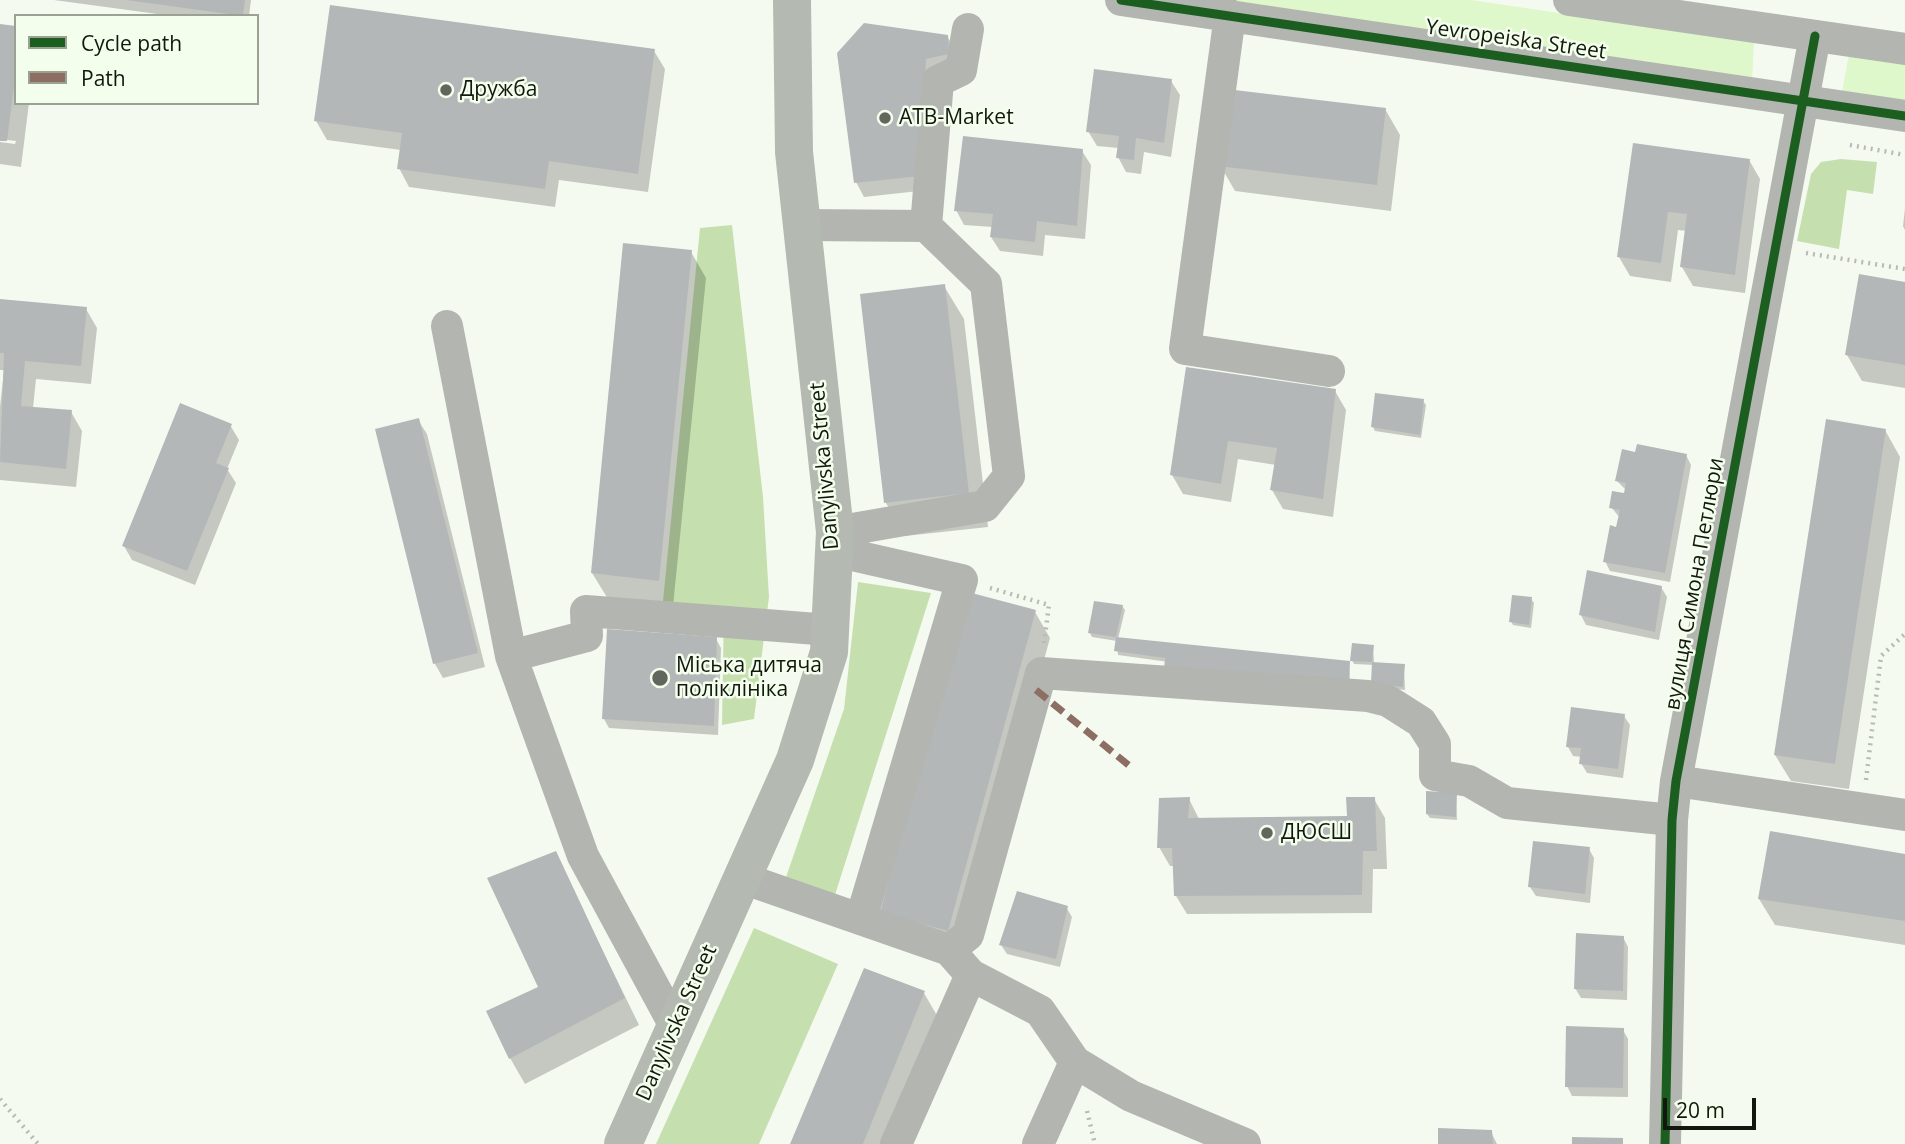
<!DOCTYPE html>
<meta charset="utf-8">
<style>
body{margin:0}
#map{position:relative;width:1905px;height:1144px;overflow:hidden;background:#f5faf1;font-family:"Open Sans",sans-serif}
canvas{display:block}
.legend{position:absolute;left:14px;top:14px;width:245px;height:91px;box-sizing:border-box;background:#f4feed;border:2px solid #9aa294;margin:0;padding:9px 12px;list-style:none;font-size:21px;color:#13180e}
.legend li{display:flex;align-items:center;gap:14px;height:35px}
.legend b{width:35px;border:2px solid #9aa294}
.scale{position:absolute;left:1663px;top:1098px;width:93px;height:32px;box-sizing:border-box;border:4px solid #13180e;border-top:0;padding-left:9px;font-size:21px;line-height:24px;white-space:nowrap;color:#13180e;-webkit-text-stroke:5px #f4feed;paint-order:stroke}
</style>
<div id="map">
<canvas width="1905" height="1144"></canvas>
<ul class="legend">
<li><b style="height:9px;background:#1b5e20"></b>Cycle path</li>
<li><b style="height:9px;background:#8d6e63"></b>Path</li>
</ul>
<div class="scale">20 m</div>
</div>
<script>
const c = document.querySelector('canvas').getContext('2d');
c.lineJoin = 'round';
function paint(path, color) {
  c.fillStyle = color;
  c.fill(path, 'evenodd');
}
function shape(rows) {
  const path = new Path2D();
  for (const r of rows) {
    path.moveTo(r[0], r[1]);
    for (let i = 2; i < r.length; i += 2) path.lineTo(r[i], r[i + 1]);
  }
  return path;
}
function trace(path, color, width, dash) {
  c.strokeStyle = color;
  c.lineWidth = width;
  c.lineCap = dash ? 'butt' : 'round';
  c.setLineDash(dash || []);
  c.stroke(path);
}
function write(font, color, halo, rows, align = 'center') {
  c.font = font + ' "Open Sans",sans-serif';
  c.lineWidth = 5;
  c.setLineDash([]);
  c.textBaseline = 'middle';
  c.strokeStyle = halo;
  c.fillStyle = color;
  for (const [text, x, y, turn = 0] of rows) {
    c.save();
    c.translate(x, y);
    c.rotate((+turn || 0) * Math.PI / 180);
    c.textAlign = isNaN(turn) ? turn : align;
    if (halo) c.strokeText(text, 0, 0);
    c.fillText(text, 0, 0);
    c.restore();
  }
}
paint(shape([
 [1200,0,1471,0,1754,42,1752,80],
 [1849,54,1905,63,1905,101,1842,92]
]), '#def7cb');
paint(shape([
 [1841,159,1877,162,1873,194,1847,190,1839,249,1797,241,1811,174,1821,162],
 [732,225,763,497,769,597,754,719,722,725,724,607,663,601,700,228],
 [858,582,931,593,834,898,785,880,844,709],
 [754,928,838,964,759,1144,656,1144]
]), '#c5e0ae');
paint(shape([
 [54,0,251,0,249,16,172,16],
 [0,26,16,28,16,103,29,103,21,167,0,164,0,142,15,144,16,141,0,139],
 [947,36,956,51,928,190,864,197,856,182,839,53],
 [654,51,665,69,648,192,559,180,555,207,409,187,399,168,401,150,327,140,316,121],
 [1171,81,1180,95,1171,157,1144,152,1141,174,1126,172,1118,157,1119,148,1097,146,1088,131],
 [1385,109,1400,135,1391,211,1235,191,1220,165],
 [1634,145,1749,160,1760,179,1745,293,1693,286,1682,267,1687,231,1678,230,1671,282,1630,276,1619,257],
 [1082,151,1091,165,1085,239,1045,235,1043,256,1000,251,991,237,993,227,964,225,956,210],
 [1905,208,1905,230,1903,226],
 [691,252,706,278,673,606,608,599,592,573],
 [1905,284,1905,388,1862,381,1847,355],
 [944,286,964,319,988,527,905,536,886,503],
 [0,301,86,309,97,328,91,384,36,379,33,408,71,412,82,431,76,487,0,480,0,407,4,370,0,370],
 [1188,369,1335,391,1346,410,1333,517,1283,509,1272,490,1276,465,1238,459,1231,502,1183,494,1172,475],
 [1423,401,1426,405,1421,438,1375,431,1373,427],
 [418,420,427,434,485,667,443,678,435,664],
 [230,425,239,440,227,469,236,483,195,585,132,560,124,546],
 [1885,430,1900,457,1849,789,1791,781,1775,755],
 [1686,455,1691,465,1670,582,1610,571,1605,561,1620,518,1611,507,1626,495,1627,491,1617,481],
 [1661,587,1667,597,1659,640,1586,625,1581,615],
 [1531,599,1534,603,1531,628,1513,625,1511,621],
 [1122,606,1125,610,1118,639,1349,662,1350,687,1118,655,1117,641,1092,637,1090,633],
 [1035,612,1050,638,963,956,897,938],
 [716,639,721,648,718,735,609,728,604,719],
 [1373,646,1374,663,1404,666,1405,690,1375,686,1374,665,1354,664,1352,660],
 [1624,716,1630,725,1623,778,1587,773,1581,763,1582,757,1573,756,1568,747],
 [1456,795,1457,820,1430,818,1427,814],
 [1189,799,1199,819,1349,817,1374,799,1385,818,1387,869,1373,869,1372,913,1187,914,1176,896,1175,866,1170,866,1159,847],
 [1589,849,1594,858,1590,903,1536,896,1530,887],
 [555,853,639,1025,525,1084,510,1058,540,988],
 [1905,856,1905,945,1775,925,1759,899],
 [1066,907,1072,917,1060,967,1007,954,1001,945],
 [1623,937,1628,947,1627,1000,1581,998,1575,988],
 [924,993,939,1019,888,1144,792,1144],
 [1623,1030,1628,1039,1628,1097,1572,1096,1567,1086],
 [1491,1132,1497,1144,1440,1144]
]), '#0003');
paint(shape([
 [126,0,245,0,243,16],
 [330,5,655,49,638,174,549,161,545,189,397,169,402,133,314,121],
 [864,23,948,35,949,54,926,59,921,176,854,183,837,53],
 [0,24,16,26,16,71,7,141,0,141],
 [1094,69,1172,79,1164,143,1136,138,1134,160,1116,158,1119,136,1086,132],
 [1226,89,1386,108,1377,185,1218,166],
 [963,136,1083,149,1077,226,1037,221,1035,242,990,237,993,214,954,211],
 [1633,143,1750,159,1735,275,1680,267,1687,214,1668,212,1661,263,1617,257],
 [623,243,692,250,659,581,591,573],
 [1859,274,1905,282,1905,365,1845,355],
 [945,284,969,493,884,503,860,294],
 [0,299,87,307,81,366,25,361,21,406,72,410,66,469,0,462,4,353,0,353],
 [1186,367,1336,389,1323,499,1270,490,1277,448,1228,441,1221,484,1170,475],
 [1375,393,1424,399,1420,435,1371,427],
 [180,403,232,424,216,463,229,468,187,571,122,546],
 [419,418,478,653,433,664,375,429],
 [1826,419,1886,429,1835,764,1774,755],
 [1637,444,1687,454,1665,573,1603,562,1610,525,1616,527,1620,510,1609,508,1612,491,1624,493,1626,483,1615,481,1622,449,1635,452],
 [1587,570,1662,586,1655,632,1579,615],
 [968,592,1036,610,948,931,880,912],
 [1512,595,1532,597,1529,625,1509,622],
 [1094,601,1123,605,1116,637,1088,633],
 [607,629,717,637,714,726,602,719],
 [1116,637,1350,661,1349,684,1164,669,1165,658,1114,651],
 [1352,643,1374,645,1372,662,1350,661],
 [1372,662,1405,664,1403,687,1371,683],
 [1571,707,1625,714,1618,769,1579,764,1581,748,1566,747],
 [1426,791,1457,793,1456,817,1426,814],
 [1190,797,1188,818,1347,816,1346,797,1375,797,1377,851,1363,851,1362,895,1174,896,1172,848,1157,848,1159,798],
 [1770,831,1905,854,1905,921,1758,899],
 [1533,841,1590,847,1585,894,1528,887],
 [556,851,625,998,509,1059,486,1011,538,987,487,878],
 [1017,891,1068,906,1056,959,999,945],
 [1576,933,1624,936,1623,991,1574,989],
 [864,968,925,991,863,1144,790,1144],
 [1566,1026,1624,1028,1623,1088,1565,1087],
 [1438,1128,1492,1130,1493,1144,1438,1144],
 [1572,1137,1623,1138,1623,1144,1572,1144]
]), '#b3b7b8');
trace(shape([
 [1850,145,1905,155],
 [1806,253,1905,269],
 [990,588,1049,605,1044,643],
 [1866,780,1881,656,1905,634],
 [0,1099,38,1144],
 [1087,1111,1095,1144]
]), '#b8bab5', 4.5, [2, 5]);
trace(shape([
 [1121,0,1905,116],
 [1569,0,1905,49],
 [1230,15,1185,349,1329,371],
 [802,225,926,226,986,284,1009,476,985,506,835,532],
 [926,226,938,81,961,70,968,29],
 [447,326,511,656,583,856,675,1026],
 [834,551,962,580,861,919],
 [511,656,587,636,586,611,830,630],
 [1676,781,1905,815],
 [742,878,949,950,971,975,1040,1011,1075,1062,1038,1144],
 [949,950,968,935,1041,673,1368,696,1388,701,1421,722,1435,744,1435,775,1469,781,1507,803,1672,820],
 [1075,1062,1131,1096,1245,1144],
 [896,1144,971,975],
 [1665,1144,1672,820,1676,781,1815,36]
]), '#b3b5b1', 32);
trace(shape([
 [623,1144,795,760,829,652,835,532,794,152,792,0]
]), '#b4b9b1', 38);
trace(shape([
 [1036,690,1131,767]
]), '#8d6e63', 7, [14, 7]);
trace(shape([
 [1121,0,1905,116],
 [1665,1144,1672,820,1676,781,1815,36]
]), '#1b5e20', 9);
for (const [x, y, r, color] of [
 [446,90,7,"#62675d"],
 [885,118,7,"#62675d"],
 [660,678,9,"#62675d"],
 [1267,833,7,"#62675d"]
]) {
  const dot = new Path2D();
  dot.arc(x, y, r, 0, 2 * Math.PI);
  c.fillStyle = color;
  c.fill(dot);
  trace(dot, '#f4feed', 2.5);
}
write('21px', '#13180e', '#f4feed', [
 ["Yevropeiska Street",1516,40,8],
 ["Danylivska Street",825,466,-95],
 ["вулиця Симона Петлюри",1695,584,-80],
 ["Danylivska Street",677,1023,-66]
]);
write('21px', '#13180e', '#f4feed', [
 ["Дружба",460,90],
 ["ATB-Market",899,118],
 ["Міська дитяча",676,666],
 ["поліклініка",676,690],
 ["ДЮСШ",1281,833]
], 'left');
</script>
